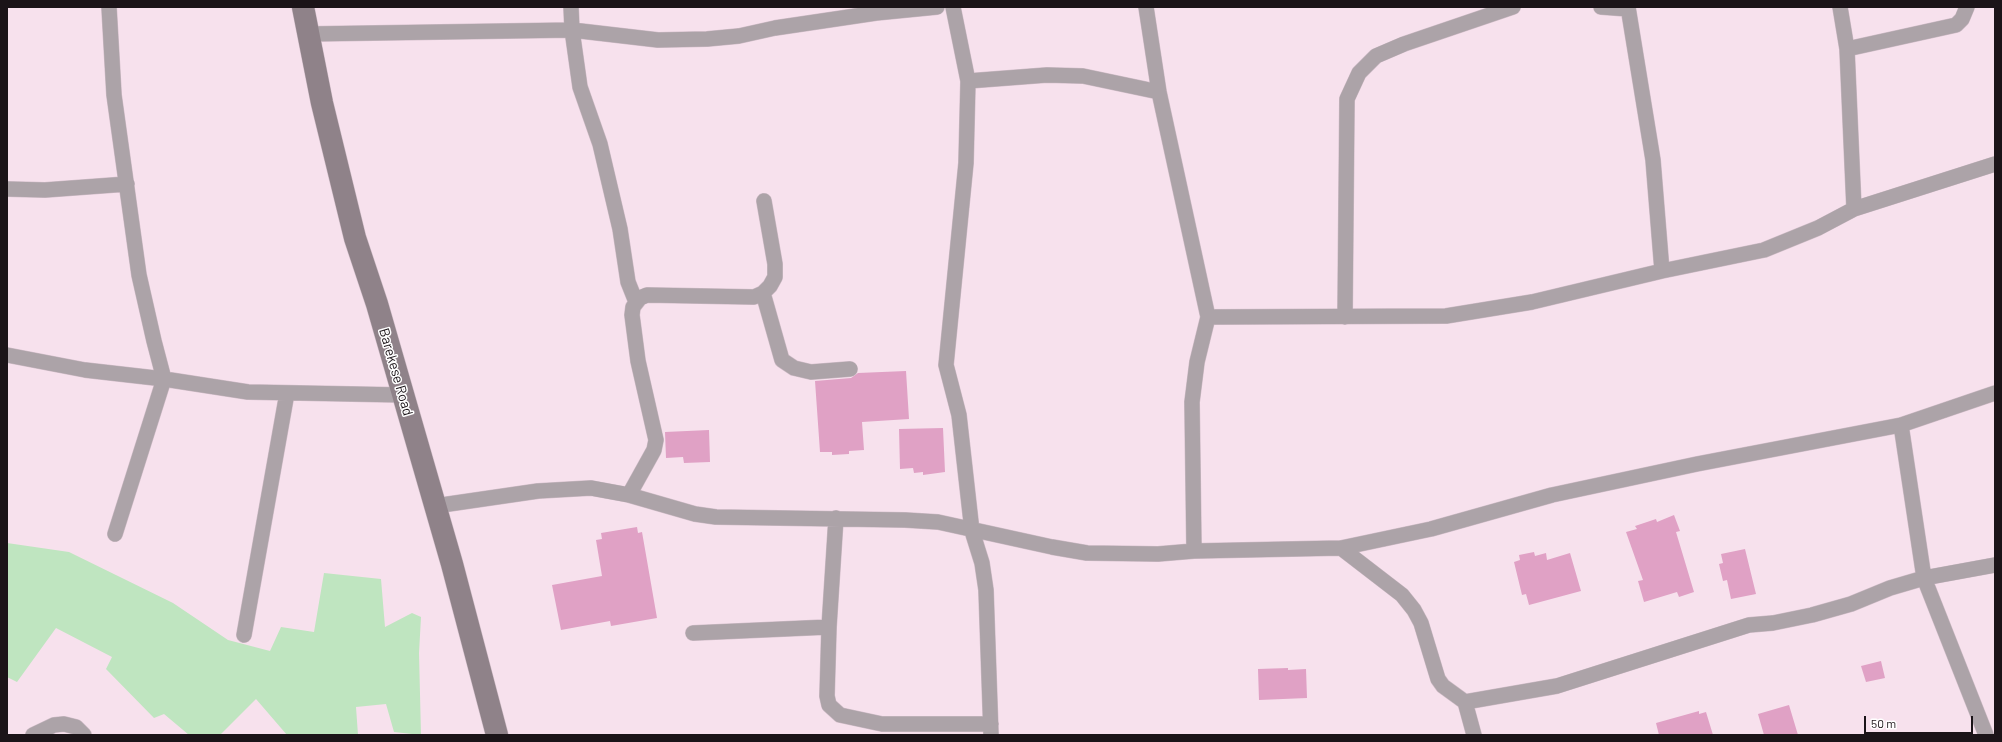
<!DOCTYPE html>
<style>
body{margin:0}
#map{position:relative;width:2002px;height:742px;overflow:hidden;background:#f7e1ed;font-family:Barlow,sans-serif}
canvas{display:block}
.frame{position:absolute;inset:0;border:8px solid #1b1418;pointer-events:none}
.scale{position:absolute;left:1864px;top:716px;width:109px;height:18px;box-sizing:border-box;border:2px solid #1b1418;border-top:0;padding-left:5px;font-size:12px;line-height:14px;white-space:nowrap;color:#1b1418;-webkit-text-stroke:3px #fff;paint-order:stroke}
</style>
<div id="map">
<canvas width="2002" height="742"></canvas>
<div class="frame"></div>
<div class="scale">50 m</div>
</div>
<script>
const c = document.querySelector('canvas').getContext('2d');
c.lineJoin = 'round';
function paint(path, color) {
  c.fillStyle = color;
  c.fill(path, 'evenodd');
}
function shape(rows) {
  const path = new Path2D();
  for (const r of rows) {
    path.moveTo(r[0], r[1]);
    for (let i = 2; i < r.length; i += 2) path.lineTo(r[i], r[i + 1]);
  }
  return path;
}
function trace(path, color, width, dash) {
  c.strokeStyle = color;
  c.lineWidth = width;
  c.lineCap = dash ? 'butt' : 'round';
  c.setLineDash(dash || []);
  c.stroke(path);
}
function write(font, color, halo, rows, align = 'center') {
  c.font = font + ' Barlow,sans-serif';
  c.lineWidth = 3;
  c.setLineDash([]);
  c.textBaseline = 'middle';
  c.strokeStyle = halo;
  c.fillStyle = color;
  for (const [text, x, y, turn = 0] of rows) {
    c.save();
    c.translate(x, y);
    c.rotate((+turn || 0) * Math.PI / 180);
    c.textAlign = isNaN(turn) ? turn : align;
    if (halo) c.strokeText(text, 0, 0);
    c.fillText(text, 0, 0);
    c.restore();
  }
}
paint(shape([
 [7,543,69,552,173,603,228,640,270,651,281,627,314,632,324,573,381,579,385,627,412,613,421,617,419,653,421,735,394,732,386,704,356,707,358,735,287,735,256,699,220,735,189,735,164,714,154,718,106,669,112,657,56,628,17,682,7,677]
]), '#bfe5c0');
paint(shape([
 [906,371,909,419,862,422,864,450,849,451,849,454,832,455,832,452,820,452,815,381,851,378,858,373],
 [943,428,945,472,923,475,923,472,914,473,913,468,900,469,899,429],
 [709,430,710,462,684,463,683,457,666,458,665,432],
 [1674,515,1680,531,1676,532,1694,592,1679,597,1677,592,1644,602,1638,581,1643,580,1626,532,1637,529,1635,526,1656,519,1657,522],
 [637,527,638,533,642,532,657,618,611,626,610,621,561,630,552,585,602,576,596,540,602,539,601,533],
 [1745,549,1756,594,1731,599,1727,580,1723,581,1719,564,1723,563,1721,554],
 [1534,552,1535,556,1546,553,1547,560,1570,553,1581,591,1529,605,1526,594,1522,595,1514,562,1520,560,1519,555],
 [1881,661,1885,678,1866,682,1861,666],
 [1288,668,1288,670,1306,669,1307,698,1259,700,1258,669],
 [1789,705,1798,735,1764,735,1758,714],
 [1699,711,1699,714,1706,712,1713,735,1659,735,1656,723]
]), '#e0a1c5');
const street = shape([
 [109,7,114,95,139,275,154,341,164,379,115,534],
 [571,7,572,30,580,87,600,144,620,229,628,282,636,302],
 [953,7,968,81,966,163,946,365,959,415,972,531,982,563,986,590,991,735],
 [1146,7,1159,92,1208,317],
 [1601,7,1628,9],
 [1628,7,1653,160,1662,271],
 [1840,7,1847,49,1854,209],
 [308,34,572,30,658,40,707,39,739,36,775,28,876,13,937,7],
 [1847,49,1956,25,1962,19,1967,7],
 [968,81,1047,75,1083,76,1159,92],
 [7,189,45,190,127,184],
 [763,293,782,360,794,368,811,372,850,369],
 [1345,317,1347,99,1359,73,1376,56,1404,44,1513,7],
 [7,355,85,370,164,379,248,392,403,395],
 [1901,425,1924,578,1995,565],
 [629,495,654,450,656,440,638,361,632,315,633,307,640,298,647,295,754,297,763,293,770,286,775,277,775,264,764,201],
 [435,506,538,491,591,488,629,495,695,514,716,517,905,520,938,522,1052,547,1087,553,1158,554,1194,551,1341,548,1431,529,1552,495,1697,464,1901,425,1995,393],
 [836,518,829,627,827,696,829,705,840,715,882,724,991,724],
 [1341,548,1402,595,1414,610,1421,623,1438,679,1443,686,1465,702],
 [1194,551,1192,402,1197,362,1208,317,1446,316,1532,302,1662,271,1764,250,1818,228,1854,209,1995,164],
 [693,633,829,627],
 [244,635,287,393],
 [33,735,54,725,64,724,76,727,84,735],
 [1474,735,1465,702,1557,686,1749,625,1773,623,1812,615,1851,604,1890,588,1924,578,1986,735]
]);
const secondary = shape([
 [303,7,322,103,355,238,377,304,452,564,497,735]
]);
trace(street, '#cfbcc7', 16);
trace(secondary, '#cfbcc7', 23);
trace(street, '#aca3a8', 15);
trace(secondary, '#8f8289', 22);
write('14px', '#1b1418', '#fff', [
 ["Barekese Road",396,372,74]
]);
</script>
